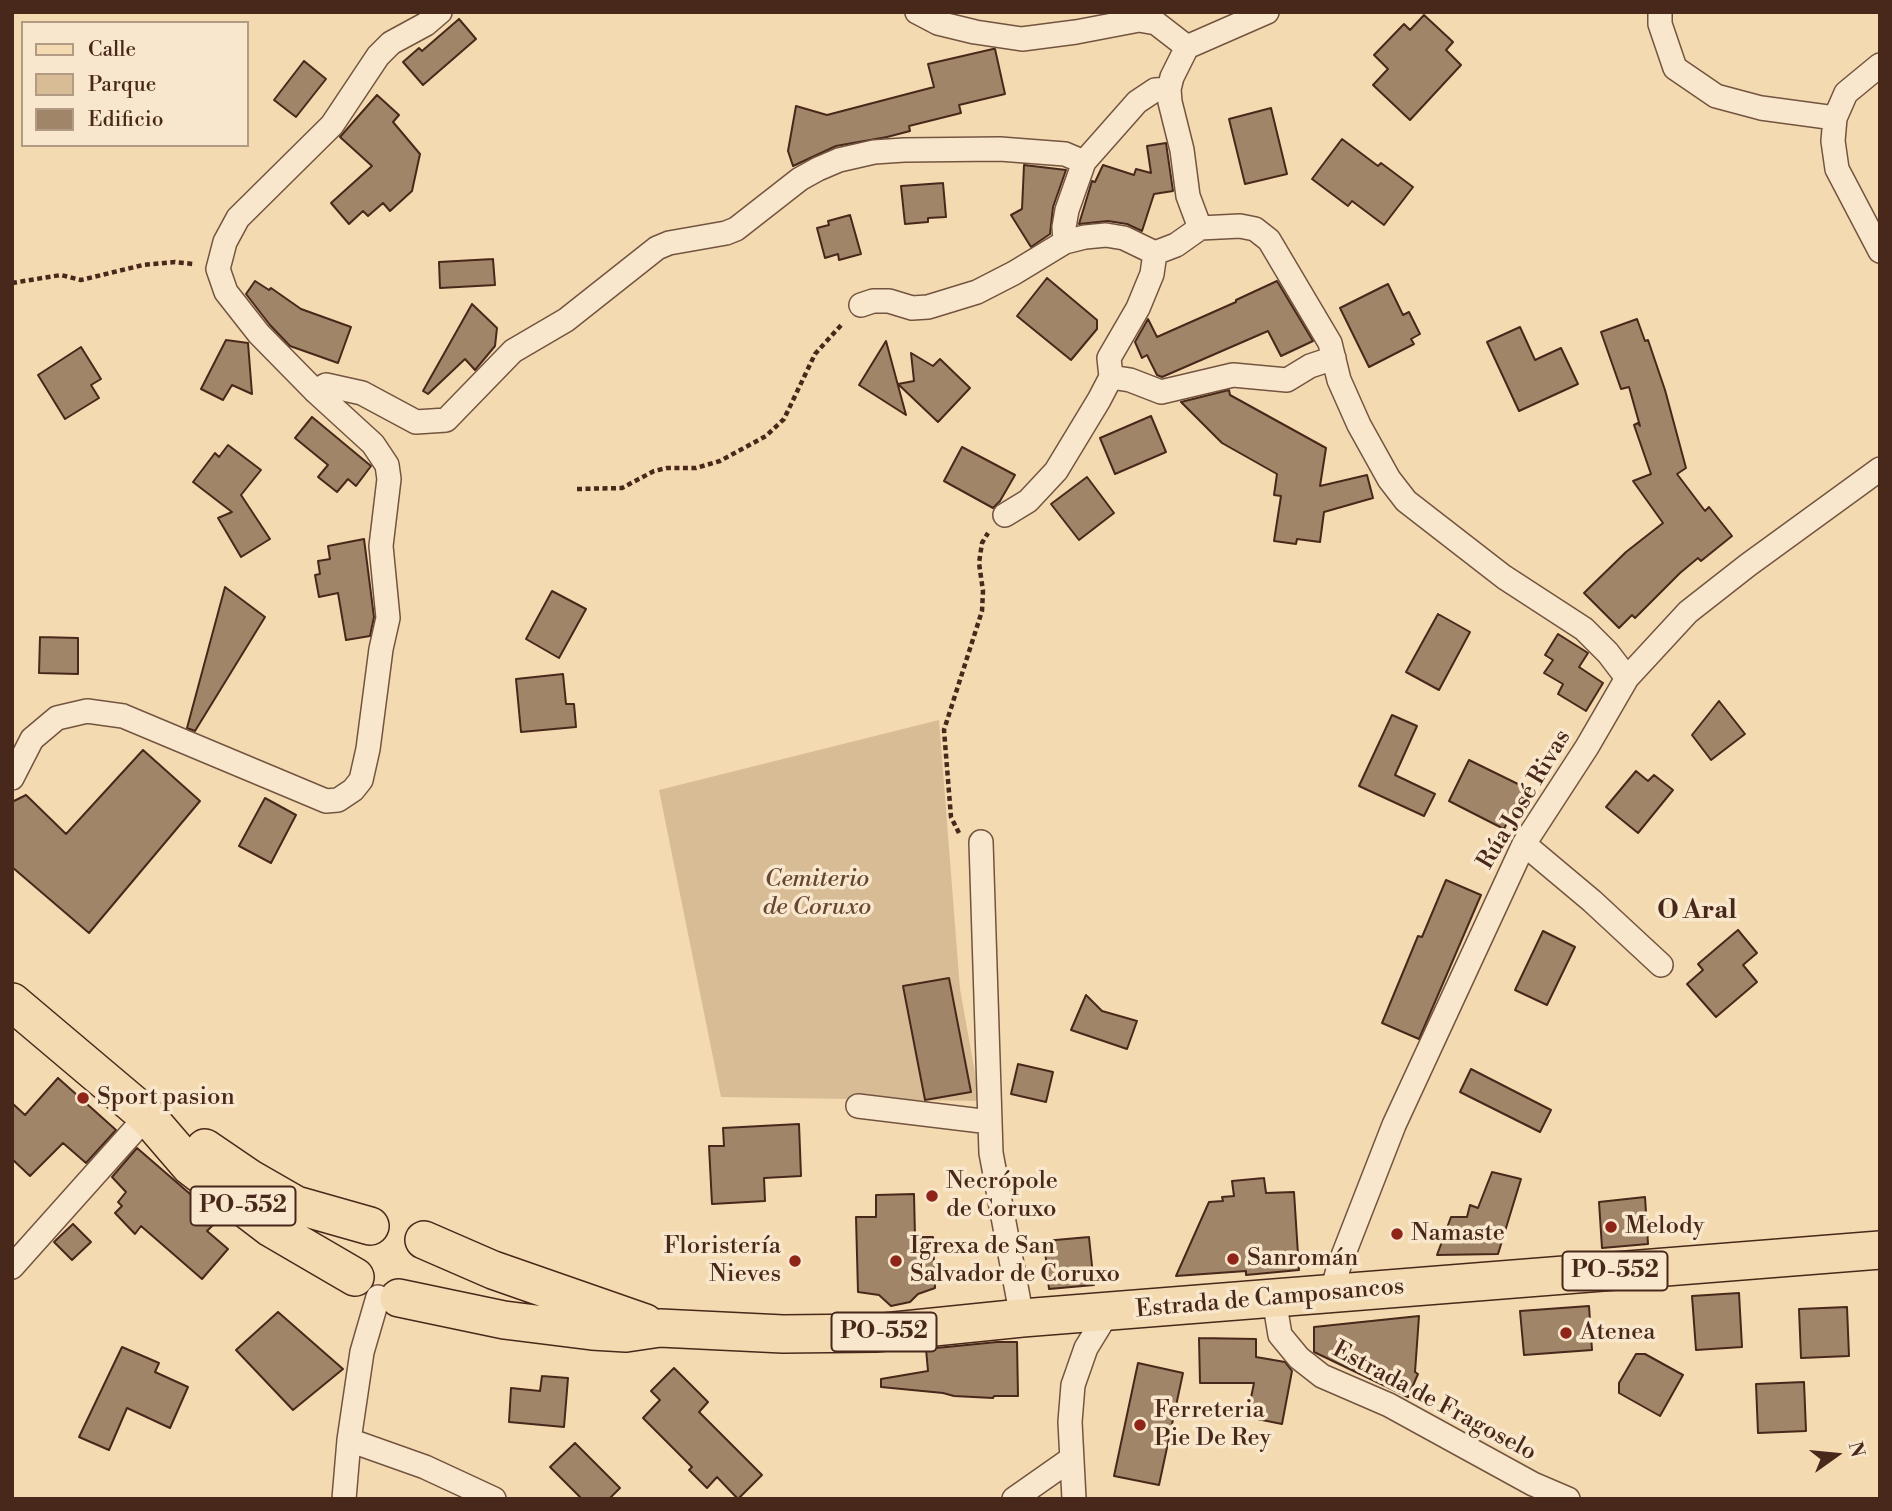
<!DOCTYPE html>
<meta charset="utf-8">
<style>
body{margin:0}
#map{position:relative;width:1892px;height:1511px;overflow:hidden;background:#f4dab0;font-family:"Libre Bodoni",serif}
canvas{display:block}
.frame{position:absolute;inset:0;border:14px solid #48281a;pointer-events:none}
.legend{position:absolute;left:21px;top:21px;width:228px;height:126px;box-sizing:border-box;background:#f8e7cc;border:2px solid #b29b85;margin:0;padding:9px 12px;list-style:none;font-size:21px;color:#48281a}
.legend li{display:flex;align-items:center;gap:14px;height:35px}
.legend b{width:35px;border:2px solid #b29b85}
.north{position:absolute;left:1801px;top:1420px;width:70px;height:70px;-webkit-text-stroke:5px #f8e7cc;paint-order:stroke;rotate:75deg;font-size:19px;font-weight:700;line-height:28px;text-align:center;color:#48281a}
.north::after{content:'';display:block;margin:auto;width:24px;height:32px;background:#48281a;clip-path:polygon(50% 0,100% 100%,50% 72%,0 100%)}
</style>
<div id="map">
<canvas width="1892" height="1511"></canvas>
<div class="frame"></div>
<ul class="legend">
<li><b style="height:9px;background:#f4dab0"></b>Calle</li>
<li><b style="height:19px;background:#d7bc96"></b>Parque</li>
<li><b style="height:19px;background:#a18568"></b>Edificio</li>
</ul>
<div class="north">N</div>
</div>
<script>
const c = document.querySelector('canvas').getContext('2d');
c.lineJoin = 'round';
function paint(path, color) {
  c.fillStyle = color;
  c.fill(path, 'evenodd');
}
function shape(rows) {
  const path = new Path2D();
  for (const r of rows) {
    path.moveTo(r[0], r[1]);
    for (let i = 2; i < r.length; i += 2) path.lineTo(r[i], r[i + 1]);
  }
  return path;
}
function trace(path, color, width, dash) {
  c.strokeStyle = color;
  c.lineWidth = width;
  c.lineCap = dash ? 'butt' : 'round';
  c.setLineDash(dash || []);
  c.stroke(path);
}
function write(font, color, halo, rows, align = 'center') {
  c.font = font + ' "Libre Bodoni",serif';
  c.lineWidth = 7;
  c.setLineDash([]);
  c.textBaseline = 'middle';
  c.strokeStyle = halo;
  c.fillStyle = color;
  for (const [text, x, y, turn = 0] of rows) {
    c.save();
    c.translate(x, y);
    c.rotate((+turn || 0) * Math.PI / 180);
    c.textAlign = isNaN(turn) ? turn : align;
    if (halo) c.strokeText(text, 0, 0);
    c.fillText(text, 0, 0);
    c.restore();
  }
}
paint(shape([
 [939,720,960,989,980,1101,721,1097,659,790]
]), '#d7bc96');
const building = shape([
 [1424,15,1453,42,1446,50,1461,65,1410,120,1373,85,1388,69,1374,55,1404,24,1410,30,1424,15],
 [459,19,476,39,423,85,403,62,419,48,422,51,459,19],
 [993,49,995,49,1005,94,959,105,961,113,909,126,910,131,887,137,836,146,793,166,788,151,796,106,827,115,934,87,928,64,993,49],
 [304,61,326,79,296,117,274,100,304,61],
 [377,95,399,115,393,122,420,154,412,191,390,211,383,203,368,216,363,211,349,224,331,203,372,166,340,137,377,95],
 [1271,108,1287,174,1245,184,1229,119,1271,108],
 [1342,139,1378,166,1381,163,1413,187,1384,225,1352,201,1348,206,1312,179,1342,139],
 [1166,143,1173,191,1154,194,1142,231,1127,224,1108,221,1079,224,1092,181,1095,182,1103,165,1134,175,1136,169,1151,173,1147,146,1166,143],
 [1024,165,1066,170,1053,207,1050,234,1031,247,1011,215,1022,209,1024,165],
 [943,183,946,217,928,218,928,222,905,224,901,186,943,183],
 [850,215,861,254,839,260,838,254,825,258,817,228,829,225,828,221,850,215],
 [493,259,495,285,440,288,439,262,493,259],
 [1047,278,1097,320,1097,329,1071,360,1017,316,1047,278],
 [255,281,269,290,271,288,301,309,351,327,338,363,290,346,270,325,246,294,255,281],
 [1277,281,1313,341,1281,356,1268,331,1162,377,1157,375,1147,355,1142,358,1135,342,1148,319,1157,337,1236,302,1236,300,1277,281],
 [1388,284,1403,315,1409,312,1420,334,1411,339,1414,344,1369,367,1340,308,1388,284],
 [472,304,497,328,495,346,475,370,465,359,428,394,423,391,472,304],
 [1637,319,1645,341,1648,340,1665,390,1686,468,1677,474,1705,511,1709,507,1732,536,1701,561,1698,558,1680,573,1635,618,1632,615,1619,628,1584,593,1626,552,1663,523,1633,481,1651,474,1634,425,1638,423,1640,426,1629,387,1621,389,1601,332,1637,319],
 [1520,327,1535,360,1561,348,1578,384,1519,411,1487,342,1520,327],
 [226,340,248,343,252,394,232,385,223,400,201,389,226,340],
 [886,341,906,415,859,385,886,341],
 [81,347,101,379,91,385,99,398,65,419,38,375,81,347],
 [911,353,933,366,940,359,970,388,938,422,898,384,914,381,911,353],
 [1229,390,1230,395,1326,448,1320,486,1367,475,1373,498,1324,512,1320,542,1297,539,1296,544,1274,541,1281,496,1274,495,1277,474,1222,443,1181,402,1229,390],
 [1151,416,1166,452,1115,474,1100,438,1151,416],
 [312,417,371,466,356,486,348,479,337,492,318,477,328,465,295,438,312,417],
 [228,445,261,470,241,495,270,539,241,557,218,518,232,512,193,482,215,453,219,457,228,445],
 [962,447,1015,475,1000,501,993,508,944,481,962,447],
 [1087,477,1114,513,1079,540,1051,504,1087,477],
 [364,539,374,617,370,636,346,640,338,593,319,597,315,575,320,574,318,561,330,559,328,546,364,539],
 [225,587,265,617,195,731,187,728,225,587],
 [552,591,586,609,559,658,526,639,552,591],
 [1438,614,1470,632,1439,690,1406,672,1438,614],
 [1558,634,1588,653,1579,667,1603,683,1586,711,1558,694,1563,684,1544,673,1553,660,1545,655,1558,634],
 [40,637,78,638,78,674,39,673,40,637],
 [563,674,566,704,574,704,576,727,521,732,516,679,563,674],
 [1719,701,1745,734,1711,760,1692,735,1719,701],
 [1392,715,1417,726,1395,775,1435,794,1424,816,1359,786,1392,715],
 [143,750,200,801,89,933,12,867,12,802,26,795,66,834,143,750],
 [1469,760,1524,787,1504,829,1449,801,1469,760],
 [1636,771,1648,781,1654,775,1673,790,1638,833,1606,807,1636,771],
 [265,798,296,815,271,863,239,846,265,798],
 [1446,880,1481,895,1419,1039,1382,1023,1418,936,1422,937,1446,880],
 [1738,930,1757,953,1743,965,1757,982,1716,1017,1687,984,1703,970,1698,964,1738,930],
 [1543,931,1575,947,1547,1005,1515,990,1543,931],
 [949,978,971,1092,925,1100,903,986,949,978],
 [1086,995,1102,1011,1137,1021,1127,1049,1071,1030,1086,995],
 [1018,1064,1053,1072,1046,1102,1011,1094,1018,1064],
 [1471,1069,1551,1110,1540,1132,1460,1092,1471,1069],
 [58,1078,116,1130,86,1163,63,1143,30,1176,12,1159,12,1103,25,1115,58,1078],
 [799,1124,801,1176,764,1178,765,1201,712,1204,709,1146,724,1146,723,1128,799,1124],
 [137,1148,219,1219,207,1231,228,1249,202,1279,141,1226,135,1234,115,1213,122,1206,118,1202,126,1192,112,1177,137,1148],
 [1492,1172,1521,1179,1498,1254,1437,1255,1451,1217,1467,1217,1470,1205,1478,1208,1492,1172],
 [1264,1178,1266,1193,1294,1192,1299,1270,1246,1275,1246,1271,1176,1276,1209,1202,1223,1201,1222,1197,1234,1196,1232,1181,1264,1178],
 [914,1194,915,1237,933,1237,935,1288,918,1294,910,1302,891,1306,879,1295,858,1292,856,1217,876,1217,876,1195,914,1194],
 [1645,1197,1648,1244,1602,1248,1599,1202,1645,1197],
 [73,1224,91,1242,72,1260,54,1242,73,1224],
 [1089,1237,1094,1285,1049,1289,1044,1241,1089,1237],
 [1739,1293,1742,1347,1696,1350,1692,1296,1739,1293],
 [1589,1306,1592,1350,1524,1355,1520,1311,1589,1306],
 [1847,1307,1849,1356,1801,1358,1799,1309,1847,1307],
 [278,1312,343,1369,293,1410,236,1350,278,1312],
 [1419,1316,1415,1372,1418,1374,1408,1397,1314,1352,1314,1327,1419,1316],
 [1199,1338,1256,1339,1256,1357,1285,1362,1292,1371,1282,1424,1247,1417,1254,1383,1200,1383,1199,1338],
 [997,1342,1017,1342,1018,1396,994,1396,993,1398,954,1396,943,1393,881,1387,881,1379,928,1371,926,1349,997,1342],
 [122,1347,159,1363,155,1372,188,1387,170,1428,127,1408,109,1450,79,1437,122,1347],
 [1636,1354,1645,1354,1683,1375,1660,1416,1619,1393,1619,1383,1636,1354],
 [1138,1363,1183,1373,1159,1485,1114,1476,1138,1363],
 [674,1368,708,1402,699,1412,762,1475,738,1499,717,1477,707,1488,689,1470,692,1467,643,1418,660,1400,651,1391,674,1368],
 [542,1376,568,1378,564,1427,509,1422,511,1388,540,1391,542,1376],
 [1804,1382,1806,1431,1758,1433,1756,1384,1804,1382],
 [575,1443,620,1488,609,1499,582,1499,550,1467,575,1443]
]);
paint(building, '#a18568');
trace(building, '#48281a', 2);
const street = shape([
 [917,12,938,23,975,32,1022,39,1076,32,1139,20,1156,23,1187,47],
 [1267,12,1187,47,1172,77,1169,89,1170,102,1182,150,1188,196,1200,228,1240,226,1255,229,1269,240,1330,343,1339,380,1359,425,1389,479,1406,501,1504,577,1584,629,1608,653,1627,678],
 [1660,12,1660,24,1675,68,1716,96,1761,108,1835,118],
 [1880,65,1846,93,1835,118,1833,141,1837,169,1880,251],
 [1065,242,1064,227,1067,210,1084,162],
 [861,305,873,301,889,301,912,308,928,307,977,292,1014,273,1065,242,1085,237,1106,235,1124,238,1155,253,1176,245,1200,228],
 [1111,377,1130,380,1161,392,1233,375,1287,380,1310,366,1334,358],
 [315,391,326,385,362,393,416,422,446,420,513,351,566,320,657,248,669,243,726,233,736,229,800,179,818,169,839,160,874,152,904,150,1000,149,1065,154,1084,162,1137,102,1155,90,1169,89],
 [1005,515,1028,501,1056,471,1099,400,1111,377,1109,358,1138,308,1152,274,1155,253],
 [12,778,32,739,57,718,87,711,123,716,326,801,338,800,353,790,361,780,368,749,381,649,388,618,381,546,389,479,387,465,373,444,315,391,259,334,226,292,218,269,225,242,238,218,332,125,378,56,391,43,426,24,440,12],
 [981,842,991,1153,1022,1318],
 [1524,844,1592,901,1661,965],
 [858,1106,990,1122],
 [12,1267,147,1116],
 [1331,1295,1339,1266,1394,1125,1524,844,1587,747,1627,678,1688,612,1748,565,1880,469],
 [1274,1299,1280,1335,1299,1358,1322,1376,1389,1405,1533,1484,1568,1499],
 [349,1440,425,1467,494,1499],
 [344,1499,349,1440,362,1352,378,1297],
 [1014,1499,1071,1459],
 [1074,1499,1070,1422,1073,1385,1086,1348,1108,1312]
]);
const primary = shape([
 [12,1002,147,1116,190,1166,271,1228,355,1277],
 [205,1148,249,1178,296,1205,370,1226],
 [424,1240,493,1270,645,1323],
 [399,1298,504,1320,592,1331,626,1333,660,1328,783,1334,875,1333,1022,1318,1880,1250]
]);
trace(street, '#735440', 26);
trace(primary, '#48281a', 40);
trace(shape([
 [12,283,61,275,81,280,143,265,175,262,193,264],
 [577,489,622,488,654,471,667,468,696,468,720,461,766,436,784,419,815,354,843,323],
 [959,833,951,817,944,730,982,611,983,591,979,563,982,543,988,533]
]), '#48281a', 4.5, [5, 3.5]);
trace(street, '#f8e7cc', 23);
trace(primary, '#f4dab0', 37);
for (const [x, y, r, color] of [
 [83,1098,7,"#8f2418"],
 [932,1196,7,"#8f2418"],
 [1611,1227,7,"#8f2418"],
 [1397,1234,7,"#8f2418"],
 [1233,1259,7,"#8f2418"],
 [795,1261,7,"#8f2418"],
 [896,1261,7,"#8f2418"],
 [1566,1333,7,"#8f2418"],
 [1140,1425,7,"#8f2418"]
]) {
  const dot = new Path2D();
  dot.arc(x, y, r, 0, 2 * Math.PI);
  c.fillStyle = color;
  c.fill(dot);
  trace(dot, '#f8e7cc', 2.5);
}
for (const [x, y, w] of [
 [243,1206,105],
 [1615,1271,105],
 [884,1332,105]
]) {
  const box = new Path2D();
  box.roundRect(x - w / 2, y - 19.5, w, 39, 5);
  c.fillStyle = '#f8e7cc';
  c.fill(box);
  trace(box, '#48281a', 2);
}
write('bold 23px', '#48281a', null, [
 ["PO-552",243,1206],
 ["PO-552",1615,1271],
 ["PO-552",884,1332]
]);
write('24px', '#48281a', '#f8e7cc', [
 ["Rúa José Rivas",1525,800,-59],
 ["Estrada de Camposancos",1270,1299,-5],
 ["Estrada de Fragoselo",1434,1402,28]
]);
write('italic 24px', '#654633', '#f8e7cc', [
 ["Cemiterio",817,880],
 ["de Coruxo",817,908]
]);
write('24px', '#48281a', '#f8e7cc', [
 ["Sport pasion",97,1098],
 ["Necrópole",946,1182],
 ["de Coruxo",946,1210],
 ["Melody",1625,1227],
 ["Namaste",1411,1234],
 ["Floristería",781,1247,"right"],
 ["Nieves",781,1275,"right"],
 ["Igrexa de San",910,1247],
 ["Salvador de Coruxo",910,1275],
 ["Sanromán",1247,1259],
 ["Atenea",1580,1333],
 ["Ferreteria",1154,1411],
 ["Pie De Rey",1154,1439]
], 'left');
write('bold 26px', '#48281a', '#f8e7cc', [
 ["O Aral",1697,912]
]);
</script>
